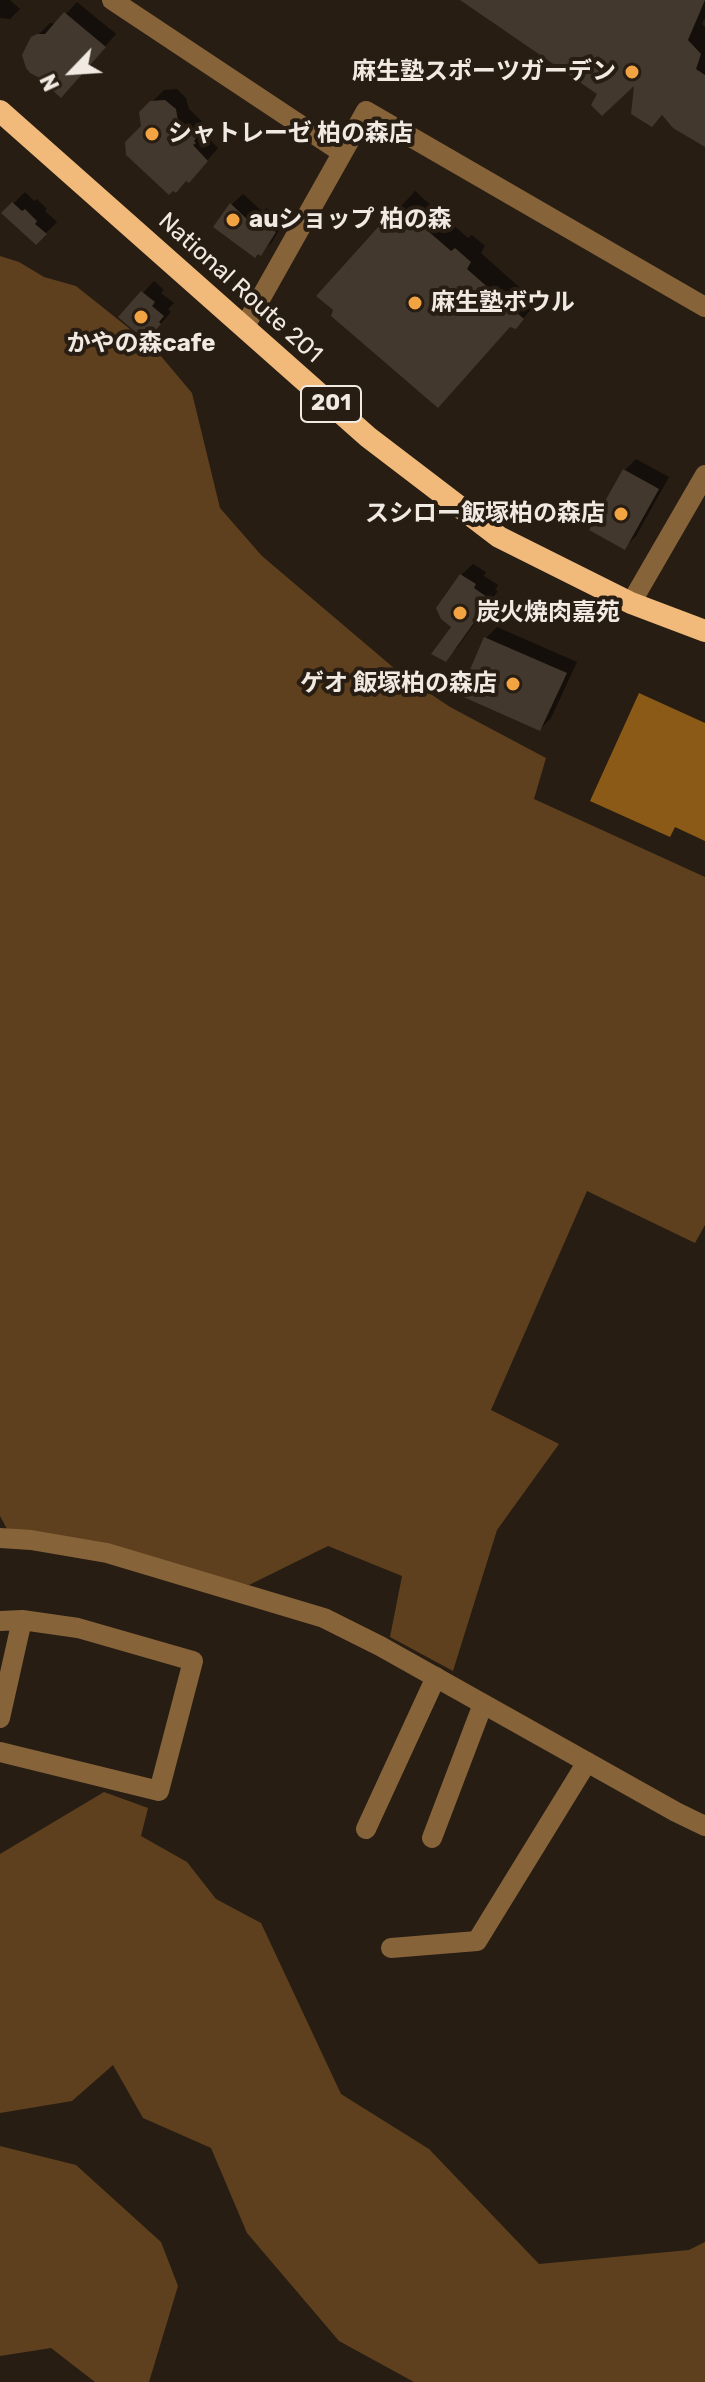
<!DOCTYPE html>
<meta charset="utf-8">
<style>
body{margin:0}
#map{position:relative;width:705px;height:2382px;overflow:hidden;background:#271d13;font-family:Rubik,sans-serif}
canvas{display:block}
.north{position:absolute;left:32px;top:32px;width:80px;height:80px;-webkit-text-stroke:6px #271d13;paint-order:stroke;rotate:245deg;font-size:22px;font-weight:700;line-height:32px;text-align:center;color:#f0eae3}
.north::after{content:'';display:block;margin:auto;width:28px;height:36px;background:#f0eae3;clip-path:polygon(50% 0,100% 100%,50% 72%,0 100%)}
</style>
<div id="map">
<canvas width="705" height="2382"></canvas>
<div class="north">N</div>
</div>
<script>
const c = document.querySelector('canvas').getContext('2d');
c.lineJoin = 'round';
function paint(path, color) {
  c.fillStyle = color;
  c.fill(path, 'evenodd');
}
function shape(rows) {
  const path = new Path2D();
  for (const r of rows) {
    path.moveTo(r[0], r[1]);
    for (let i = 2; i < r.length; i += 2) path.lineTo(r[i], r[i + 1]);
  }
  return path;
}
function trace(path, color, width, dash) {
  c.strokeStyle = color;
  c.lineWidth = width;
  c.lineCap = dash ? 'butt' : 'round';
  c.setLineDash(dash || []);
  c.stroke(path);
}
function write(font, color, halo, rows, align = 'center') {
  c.font = font + ' Rubik,"Noto Sans JP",sans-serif';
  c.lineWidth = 8;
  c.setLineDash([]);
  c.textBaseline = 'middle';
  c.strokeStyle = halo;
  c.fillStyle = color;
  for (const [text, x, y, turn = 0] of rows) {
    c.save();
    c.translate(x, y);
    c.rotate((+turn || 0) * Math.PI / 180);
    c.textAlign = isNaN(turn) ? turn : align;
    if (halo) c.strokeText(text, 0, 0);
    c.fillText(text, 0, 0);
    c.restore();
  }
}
paint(shape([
 [0,256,19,262,44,277,76,286,155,349,192,393,220,508,262,556,401,674,450,707,546,758,534,799,705,877,705,1225,695,1243,587,1191,491,1410,559,1444,497,1530,453,1671,390,1637,402,1576,328,1546,249,1585,7,1529,0,1516],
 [104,1792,148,1808,141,1836,187,1862,216,1899,261,1923,341,2094,429,2149,539,2264,689,2250,705,2242,705,2382,414,2382,339,2341,247,2233,211,2148,143,2118,113,2065,72,2101,0,2113,0,1854],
 [0,2146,76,2165,161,2242,178,2286,149,2382,95,2382,51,2348,0,2356]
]), '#5e401e');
paint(shape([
 [639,693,705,723,705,841,675,827,670,837,590,801]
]), '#8c5a17');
paint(shape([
 [0,0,10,0,20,9,10,19,0,18],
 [463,0,705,0,705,18,702,24,705,27,705,145,662,113,637,81,600,94],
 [77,2,116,34,72,84,27,46,50,23,57,24],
 [177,89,186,98,189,109,206,125,203,129,206,130,203,133,218,148,200,169,143,126,141,113,164,90],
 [415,191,468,238,472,235,485,246,481,253,537,303,515,327,335,310,319,296],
 [25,192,34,201,37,199,47,209,45,211,57,222,36,243,4,213],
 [243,194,263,212,266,208,285,220,272,242,261,253,231,205],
 [154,281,164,290,161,293,174,303,168,309,171,312,158,327,121,317],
 [636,459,669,477,636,536,625,547,592,529,625,470],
 [473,564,486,572,484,576,498,585,495,590,498,591,457,648,446,659,454,626,461,575],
 [497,627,577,662,551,718,540,729,486,638]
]), '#0007');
paint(shape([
 [460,0,705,0,688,40,701,54,696,69,705,75,705,147,673,128,662,115,652,127,631,114,634,86,602,116,591,105,597,94],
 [64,12,106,47,61,98,38,77,30,73,26,68,22,55,31,37,37,34,45,34],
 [165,100,176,109,178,121,196,138,194,141,196,143,193,145,208,161,189,183,186,181,176,193,173,191,169,195,126,155,125,142,141,126,139,112,150,101],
 [12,202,22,211,25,209,37,221,35,224,47,234,36,245,1,213],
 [230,203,250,222,253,218,276,232,261,256,258,254,255,258,213,227],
 [398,205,451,251,455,248,471,262,467,269,524,319,516,329,510,327,438,408,331,316,333,310,316,296],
 [141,291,155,302,152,306,164,316,159,322,161,324,146,341,118,317],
 [623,469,659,489,625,550,589,530],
 [460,574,476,584,474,588,487,597,485,601,488,603,446,662,431,654,451,627,441,619,436,608],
 [484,637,567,673,540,731,459,695]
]), '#43382e');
trace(shape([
 [112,0,341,152],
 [245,326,366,111,705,307],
 [0,1621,22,1620,78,1628,193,1661,159,1791,0,1752],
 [0,1718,22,1620],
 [366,1829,436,1677],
 [432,1838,483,1704],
 [391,1948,477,1941,587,1762]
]), '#87633a', 20);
trace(shape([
 [631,603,705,475],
 [0,1538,31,1540,107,1553,324,1618,380,1646,676,1812,705,1826]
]), '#87633a', 20);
trace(shape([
 [0,111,368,437,499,537,631,603,705,631]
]), '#f2ba7a', 22);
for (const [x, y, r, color] of [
 [632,72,8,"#f3a442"],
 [152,134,8,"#f3a442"],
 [233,220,8,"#f3a442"],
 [415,303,8,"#f3a442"],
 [141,317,8,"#f3a442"],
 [621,514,8,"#f3a442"],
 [460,613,8,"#f3a442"],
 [513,684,8,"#f3a442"]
]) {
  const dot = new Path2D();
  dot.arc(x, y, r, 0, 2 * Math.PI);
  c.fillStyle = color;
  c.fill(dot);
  trace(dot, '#271d13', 3);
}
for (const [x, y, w] of [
 [331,404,60]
]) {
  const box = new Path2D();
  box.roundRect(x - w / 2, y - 18, w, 36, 6);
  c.fillStyle = '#271d13';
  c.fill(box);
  trace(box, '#f0eae3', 2);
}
write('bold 22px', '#f0eae3', null, [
 ["201",331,404]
]);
write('bold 24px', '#f0eae3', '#271d13', [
 ["麻生塾スポーツガーデン",616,72,"right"],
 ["シャトレーゼ 柏の森店",168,134],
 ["auショップ 柏の森",249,220],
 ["麻生塾ボウル",431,303],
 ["かやの森cafe",141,344,"center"],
 ["スシロー飯塚柏の森店",605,514,"right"],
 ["炭火焼肉嘉苑",476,613],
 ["ゲオ 飯塚柏の森店",497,684,"right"]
], 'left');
write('24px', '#f0eae3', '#271d13', [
 ["National Route 201",240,288,42]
]);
</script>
